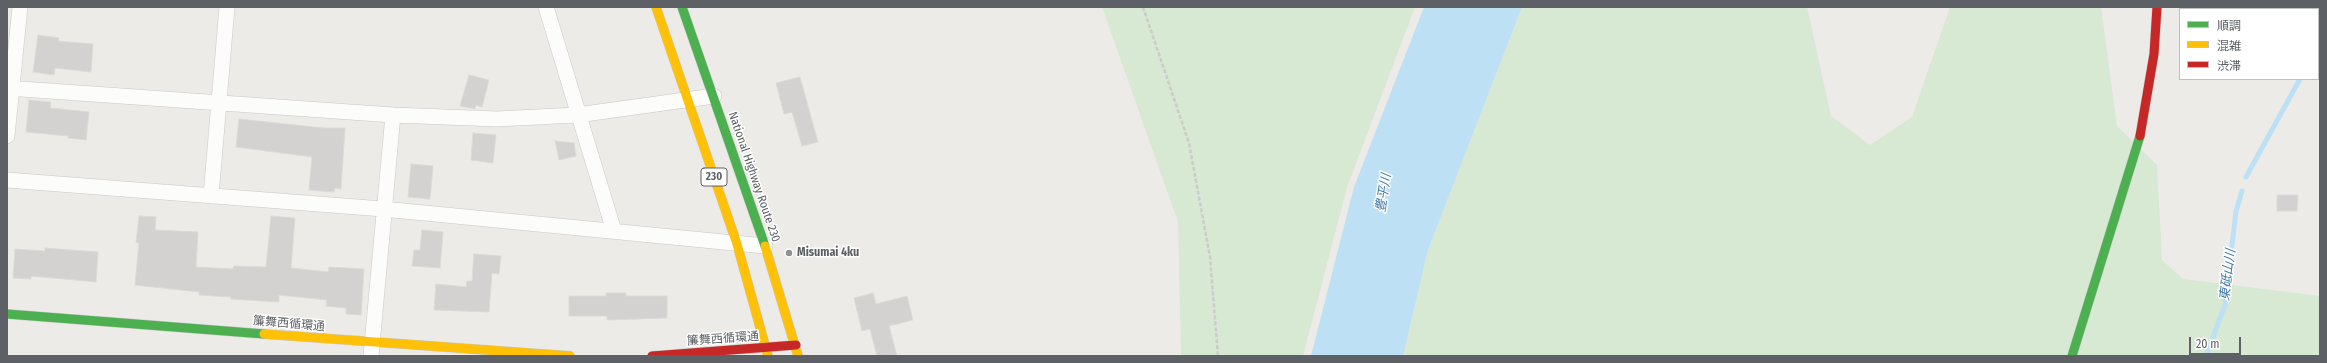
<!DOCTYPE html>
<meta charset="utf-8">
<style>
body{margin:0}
#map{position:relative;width:2327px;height:363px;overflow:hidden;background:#edebe7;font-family:"Fira Sans Condensed","Noto Sans JP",sans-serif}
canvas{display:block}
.frame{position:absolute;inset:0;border:8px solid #5d6165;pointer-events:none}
.legend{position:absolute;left:2179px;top:8px;width:140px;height:72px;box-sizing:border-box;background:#fff;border:1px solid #bec0c1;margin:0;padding:5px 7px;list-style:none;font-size:12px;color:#5d6165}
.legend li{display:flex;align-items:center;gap:8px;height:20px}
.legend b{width:20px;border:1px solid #bec0c1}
.scale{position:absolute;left:2189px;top:337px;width:52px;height:18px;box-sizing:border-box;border:2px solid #5d6165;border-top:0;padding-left:5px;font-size:12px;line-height:14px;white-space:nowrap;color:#5d6165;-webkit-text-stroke:3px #fff;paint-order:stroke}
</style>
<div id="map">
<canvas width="2327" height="363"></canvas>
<div class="frame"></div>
<ul class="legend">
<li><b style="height:5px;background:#4caf50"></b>順調</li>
<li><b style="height:5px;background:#ffc107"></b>混雑</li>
<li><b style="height:5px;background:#c62828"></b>渋滞</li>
</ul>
<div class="scale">20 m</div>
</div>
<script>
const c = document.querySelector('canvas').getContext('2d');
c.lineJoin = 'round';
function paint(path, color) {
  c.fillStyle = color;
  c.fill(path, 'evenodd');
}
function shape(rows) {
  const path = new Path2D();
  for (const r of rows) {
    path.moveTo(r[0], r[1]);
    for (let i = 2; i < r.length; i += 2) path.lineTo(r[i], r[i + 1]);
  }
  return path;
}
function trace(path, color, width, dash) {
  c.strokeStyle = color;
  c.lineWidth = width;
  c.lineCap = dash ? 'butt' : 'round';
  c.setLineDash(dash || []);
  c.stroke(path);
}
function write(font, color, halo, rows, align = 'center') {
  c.font = font + ' "Fira Sans Condensed","Noto Sans JP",sans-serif';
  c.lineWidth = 3;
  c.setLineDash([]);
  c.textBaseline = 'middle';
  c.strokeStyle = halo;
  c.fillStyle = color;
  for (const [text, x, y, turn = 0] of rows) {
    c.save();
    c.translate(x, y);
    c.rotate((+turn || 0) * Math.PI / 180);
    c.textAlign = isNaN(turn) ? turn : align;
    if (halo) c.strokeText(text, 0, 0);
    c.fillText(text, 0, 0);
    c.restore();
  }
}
paint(shape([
 [1102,7,1415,7,1347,187,1303,356,1181,356,1178,222],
 [1522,7,1807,7,1831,116,1870,145,1912,117,1950,7,2101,7,2117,126,2157,165,2162,260,2183,279,2320,296,2320,356,1403,356,1428,250],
 [2227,7,2320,7,2320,19,2318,19,2318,9,2228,9]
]), '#d7e8d3');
paint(shape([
 [1424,7,1522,7,1428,250,1403,356,1311,356,1354,187]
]), '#bde0f5');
trace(shape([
 [2318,46,2320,43],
 [2246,177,2300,79],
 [2206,356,2225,305,2236,211,2242,191]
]), '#bde0f5', 5);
const building = shape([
 [38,35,59,38,58,41,93,44,91,72,55,68,54,75,33,72,38,35],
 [469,75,489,80,482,107,476,105,475,109,460,106,469,75],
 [800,77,818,142,802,146,792,112,784,114,776,83,800,77],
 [29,100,51,102,50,108,89,112,86,140,68,138,68,136,26,132,29,100],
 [239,119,324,128,345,128,341,189,335,188,334,192,309,190,312,157,236,147,239,119],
 [473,133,496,135,493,163,471,160,473,133],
 [555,141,574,143,576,156,559,160,555,141],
 [411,164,433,166,430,199,408,197,411,164],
 [2277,195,2298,195,2297,211,2277,211,2277,195],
 [139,216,156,217,155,230,198,232,196,267,233,269,234,266,266,267,271,216,295,218,291,268,328,272,329,267,364,269,361,315,346,314,346,308,326,306,327,300,279,295,279,302,231,299,231,297,199,295,199,292,135,285,139,243,136,242,139,216],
 [422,230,443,232,440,268,412,266,414,250,420,250,422,230],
 [45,248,98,252,96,282,31,276,31,279,13,278,15,249,45,251,45,248],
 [474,254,501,256,499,274,492,273,489,312,434,310,436,284,466,287,467,281,472,281,474,254],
 [606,293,626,293,626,296,667,296,667,318,607,320,607,316,569,316,569,296,606,296,606,293],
 [873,293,876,304,907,296,913,320,889,326,897,356,877,356,870,329,862,331,854,298,873,293]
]);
paint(building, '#d3d2d0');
trace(building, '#dcdad6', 1);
const street = shape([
 [546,7,614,231],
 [7,88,393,115,497,119,577,115,714,96],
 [7,136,20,7],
 [7,180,383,209,765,246],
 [211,196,227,7],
 [371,356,393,115]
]);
const fast = shape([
 [682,7,765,246],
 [7,314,264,334],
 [2072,356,2140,136]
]);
const slow = shape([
 [656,7,737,244,768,356],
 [765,246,798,356],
 [264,334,570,356]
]);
const jam = shape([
 [2140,136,2154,54,2157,7],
 [652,356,796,345]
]);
trace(street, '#c8c8c8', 16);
trace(fast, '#c8c8c8', 10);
trace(slow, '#c8c8c8', 10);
trace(jam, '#c8c8c8', 10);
trace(shape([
 [1143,7,1189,143,1210,257,1218,356]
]), '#c9cdca', 2.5, [4, 2]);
trace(street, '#fcfcfb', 15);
trace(fast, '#4caf50', 9);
trace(slow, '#ffc107', 9);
trace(jam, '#c62828', 9);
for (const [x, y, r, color] of [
 [789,253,4,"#8f9192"]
]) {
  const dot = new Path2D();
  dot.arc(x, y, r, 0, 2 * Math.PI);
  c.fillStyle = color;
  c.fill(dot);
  trace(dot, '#fff', 1.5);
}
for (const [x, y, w] of [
 [714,177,26]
]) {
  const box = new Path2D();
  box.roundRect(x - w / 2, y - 9, w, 18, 3);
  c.fillStyle = '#fff';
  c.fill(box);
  trace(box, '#5d6165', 1);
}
write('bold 11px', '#5d6165', null, [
 ["230",714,177]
]);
write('12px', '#5d6165', '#fff', [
 ["National Highway Route 230",754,177,71],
 ["簾舞西循環通",289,324,5],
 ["簾舞西循環通",723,339,-4]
]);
write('bold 12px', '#5d6165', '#fff', [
 ["Misumai 4ku",797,253]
], 'left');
write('italic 13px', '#4279a5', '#fff', [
 ["豊平川",1384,193,-81],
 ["東砥山川",2228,275,-83]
]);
</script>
